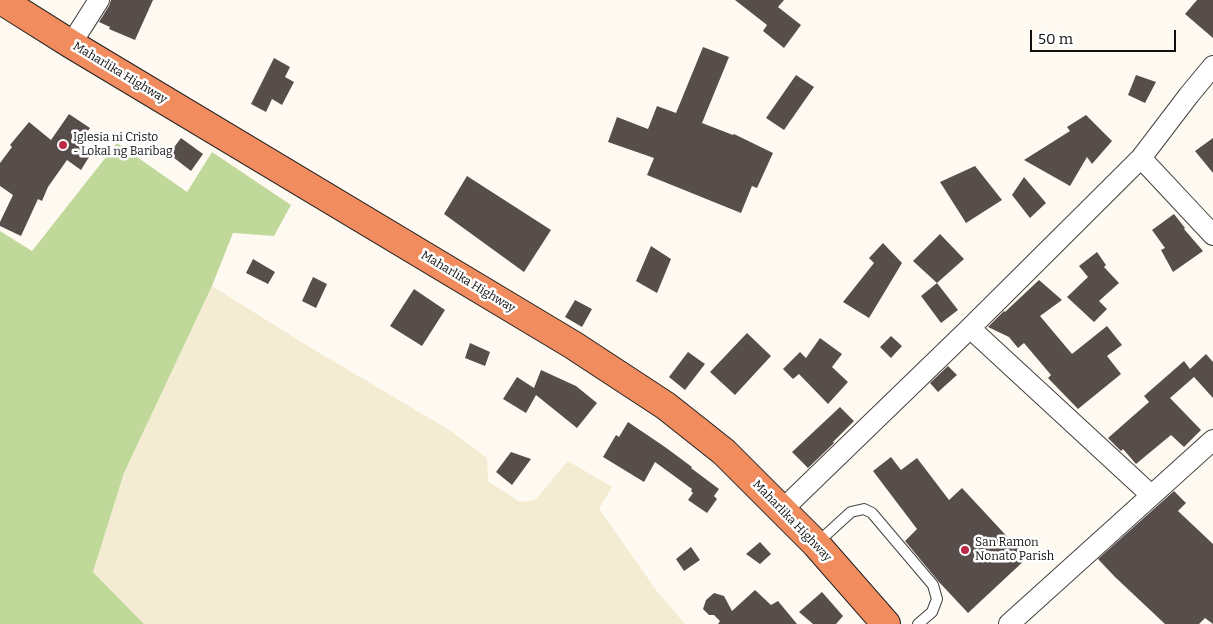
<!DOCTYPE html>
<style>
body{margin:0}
#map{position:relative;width:1213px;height:624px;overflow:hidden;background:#fffaf1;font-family:Bitter,serif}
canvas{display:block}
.scale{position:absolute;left:1030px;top:30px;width:146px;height:22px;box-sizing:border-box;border:2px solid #0f0f0f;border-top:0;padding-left:6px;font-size:15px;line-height:18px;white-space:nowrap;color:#0f0f0f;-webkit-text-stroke:4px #fff;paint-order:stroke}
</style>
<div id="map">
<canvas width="1213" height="624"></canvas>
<div class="scale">50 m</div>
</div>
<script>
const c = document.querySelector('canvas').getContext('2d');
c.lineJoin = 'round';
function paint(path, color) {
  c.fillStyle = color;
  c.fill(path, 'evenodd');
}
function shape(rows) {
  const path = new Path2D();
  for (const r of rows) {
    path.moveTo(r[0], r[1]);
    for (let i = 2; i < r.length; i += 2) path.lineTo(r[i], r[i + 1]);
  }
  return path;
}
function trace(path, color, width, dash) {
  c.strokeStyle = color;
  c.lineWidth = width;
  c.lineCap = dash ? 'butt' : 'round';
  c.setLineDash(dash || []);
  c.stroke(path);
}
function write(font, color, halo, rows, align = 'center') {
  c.font = font + ' Bitter,serif';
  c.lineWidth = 5;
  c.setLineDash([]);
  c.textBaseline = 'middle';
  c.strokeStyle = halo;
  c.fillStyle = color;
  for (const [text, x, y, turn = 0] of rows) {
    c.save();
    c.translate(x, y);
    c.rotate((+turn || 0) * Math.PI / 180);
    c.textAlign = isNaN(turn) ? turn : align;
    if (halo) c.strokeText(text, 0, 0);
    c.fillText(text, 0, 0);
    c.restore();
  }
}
paint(shape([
 [212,286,308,346,451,431,487,458,488,481,520,502,535,500,568,461,612,487,599,509,659,594,685,624,144,624,93,572,124,473]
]), '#f4ecd2');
paint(shape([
 [117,143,187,192,212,152,291,205,274,236,233,233,212,286,124,473,93,572,144,624,0,624,0,231,32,251]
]), '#c0d99b');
paint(shape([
 [111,0,153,0,135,40,109,29,110,27,99,22,109,6],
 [735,0,784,0,778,7,801,25,784,48,763,31,767,25],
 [1197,0,1213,0,1213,38,1185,14],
 [703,47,729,57,702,123,733,135,734,134,773,153,757,188,752,186,741,213,647,175,654,158,608,142,617,117,648,129,657,106,676,113],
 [274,58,290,67,285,77,294,82,282,105,272,99,266,112,251,104],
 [796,75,814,87,784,130,766,118],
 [1136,75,1156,82,1145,103,1128,95],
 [69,114,90,128,78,144,94,149,81,170,67,160,48,187,42,201,38,199,21,236,0,226,0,222,13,195,0,186,0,163,12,147,10,145,29,122,51,140],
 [1086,115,1112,141,1092,164,1087,157,1070,186,1024,160,1070,131,1067,127],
 [181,138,203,154,191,171,169,154],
 [1213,138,1213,173,1195,151],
 [975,166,1002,200,966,223,940,182],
 [467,176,551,230,524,272,444,214],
 [1024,177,1046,203,1030,218,1012,195],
 [1174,214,1185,228,1184,229,1203,251,1173,272,1161,250,1165,248,1152,230],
 [940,234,964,259,937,283,913,261],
 [883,243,902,263,869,318,843,302,874,263,869,258],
 [651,246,671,259,657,293,636,281],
 [1097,252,1106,265,1104,267,1119,283,1099,301,1107,309,1094,322,1067,297,1088,277,1079,266],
 [253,259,275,272,268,284,246,273],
 [313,277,327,284,316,308,302,301],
 [1039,280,1062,300,1040,316,1072,354,1107,326,1122,345,1107,356,1121,374,1078,409,1048,378,1051,375,1024,343,1018,348,1009,337,988,327,1004,311,1005,312],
 [937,283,958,310,941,323,921,296],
 [414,289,445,310,422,346,390,326],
 [575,300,592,309,582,327,565,317],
 [747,333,771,356,735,395,710,372],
 [891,336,902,346,891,358,880,347],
 [820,338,842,354,832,367,848,382,828,404,799,374,793,379,783,369,800,352,806,358],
 [470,343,490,352,485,366,465,358],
 [688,352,705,364,685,390,669,377],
 [1206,354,1213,362,1213,398,1194,377,1170,398,1201,430,1184,447,1171,435,1136,464,1123,449,1121,451,1108,438,1149,402,1144,396,1184,361,1190,369],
 [948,366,957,375,938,392,930,383],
 [541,370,576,386,597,403,577,428,536,395,526,413,503,399,517,377,534,388],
 [840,407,854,421,833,442,834,443,808,468,792,452],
 [628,422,665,447,692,467,691,468,719,489,714,496,717,499,707,513,688,500,693,493,691,491,692,489,655,462,644,482,603,457,616,435,619,437],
 [511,452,531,459,512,485,496,472],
 [891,457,901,470,917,458,949,500,962,488,1027,558,968,613,939,582,905,541,917,529,873,471],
 [1174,491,1186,503,1178,511,1213,544,1213,624,1205,618,1199,624,1165,624,1115,577,1098,559],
 [760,542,771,554,760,564,746,554],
 [691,547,700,560,684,571,676,559],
 [755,590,771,605,778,601,797,624,718,624,720,621,714,615,709,615,703,609,706,600,714,593,724,596,732,611],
 [822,592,843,616,836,624,813,624,799,612]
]), '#574e4b');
const lane = shape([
 [817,543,851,512,864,509,872,513,933,585,937,599,932,612,918,624]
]);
const street = shape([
 [71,44,99,0],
 [1141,158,1213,235],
 [970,328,1151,495],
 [782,510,970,328,1141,158,1189,95,1213,66],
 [1009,624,1213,440]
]);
const highway = shape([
 [1,0,71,44,573,345,666,406,724,452,816,544,886,624]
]);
trace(lane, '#424242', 12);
trace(street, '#424242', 22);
trace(highway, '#202020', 30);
trace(lane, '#fff', 10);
trace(street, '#fff', 20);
trace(highway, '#f08c5e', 28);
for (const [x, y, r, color] of [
 [63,145,5,"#bc2a46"],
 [965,550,5,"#bc2a46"]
]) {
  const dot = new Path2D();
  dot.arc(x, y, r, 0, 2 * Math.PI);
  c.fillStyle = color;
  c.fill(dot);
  trace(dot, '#fff', 2);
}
write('12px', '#0f0f0f', '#fff', [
 ["Maharlika Highway",120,73,31],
 ["Maharlika Highway",468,282,31],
 ["Maharlika Highway",792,521,46]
]);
write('12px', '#0f0f0f', '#fff', [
 ["Iglesia ni Cristo",73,138],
 ["- Lokal ng Baribag",73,152],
 ["San Ramon",975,543],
 ["Nonato Parish",975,557]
], 'left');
</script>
